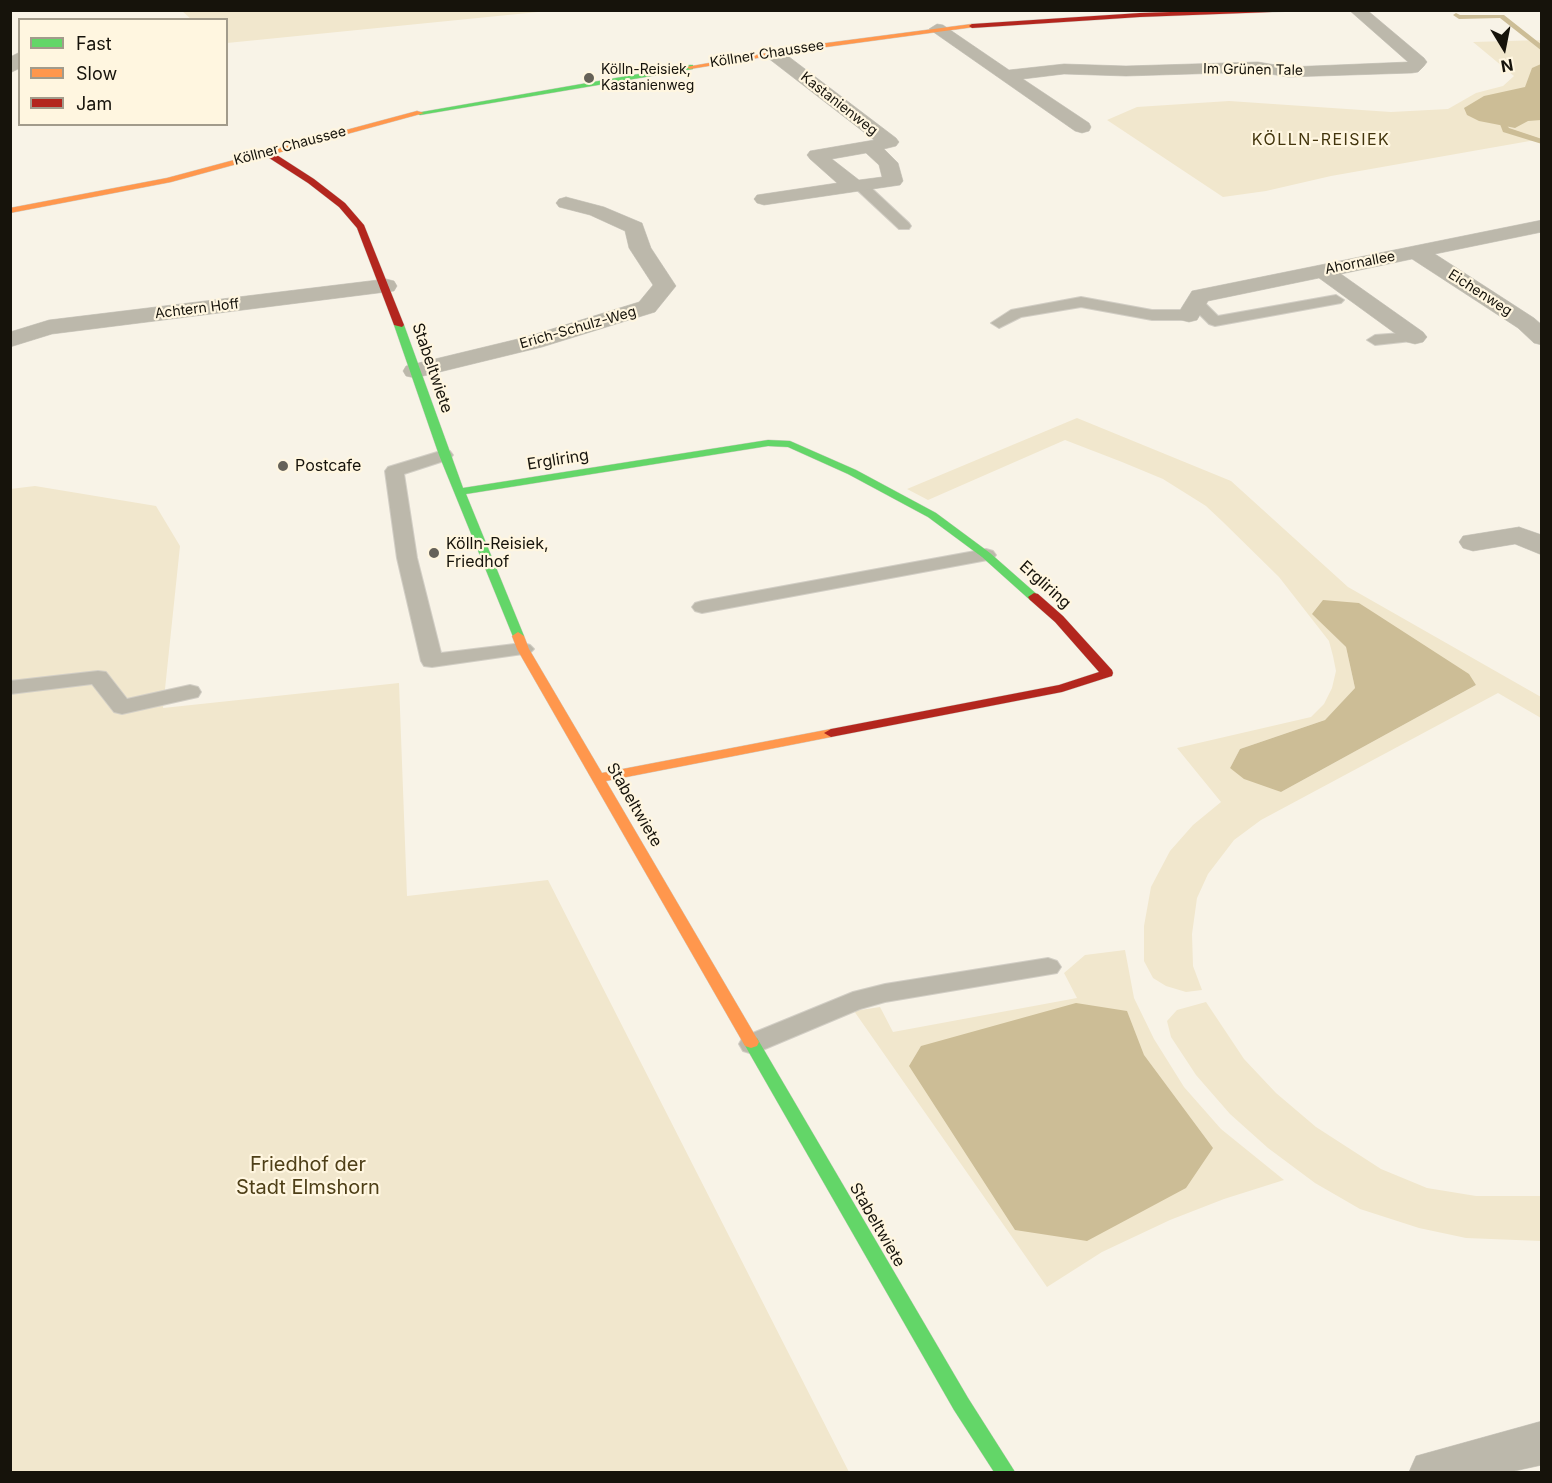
<!DOCTYPE html>
<meta charset="utf-8">
<style>
body{margin:0}
#map{position:relative;width:1552px;height:1483px;overflow:hidden;background:#f8f3e7;font-family:Inter,sans-serif}
canvas{display:block}
.frame{position:absolute;inset:0;border:12px solid #16130b;pointer-events:none}
.legend{position:absolute;left:18px;top:18px;width:210px;height:108px;box-sizing:border-box;background:#fff6e0;border:2px solid #a29b8b;margin:0;padding:8px 10px;list-style:none;font-size:18px;color:#16130b}
.legend li{display:flex;align-items:center;gap:12px;height:30px}
.legend b{width:30px;border:2px solid #a29b8b}
.north{position:absolute;left:1474px;top:18px;width:60px;height:60px;-webkit-text-stroke:4px #fff6e0;paint-order:stroke;rotate:170deg;font-size:16px;font-weight:700;line-height:24px;text-align:center;color:#16130b}
.north::after{content:'';display:block;margin:auto;width:21px;height:27px;background:#16130b;clip-path:polygon(50% 0,100% 100%,50% 72%,0 100%)}
</style>
<div id="map">
<canvas width="1552" height="1483"></canvas>
<div class="frame"></div>
<ul class="legend">
<li><b style="height:8px;background:#63d668"></b>Fast</li>
<li><b style="height:8px;background:#ff974d"></b>Slow</li>
<li><b style="height:8px;background:#b3261e"></b>Jam</li>
</ul>
<div class="north">N</div>
</div>
<script>
const c = document.querySelector('canvas').getContext('2d');
c.lineJoin = 'round';
function paint(path, color) {
  c.fillStyle = color;
  c.fill(path, 'evenodd');
}
function shape(rows) {
  const path = new Path2D();
  for (const r of rows) {
    path.moveTo(r[0], r[1]);
    for (let i = 2; i < r.length; i += 2) path.lineTo(r[i], r[i + 1]);
  }
  return path;
}
function trace(path, color, width, dash) {
  c.strokeStyle = color;
  c.lineWidth = width;
  c.lineCap = dash ? 'butt' : 'round';
  c.setLineDash(dash || []);
  c.stroke(path);
}
function write(font, color, halo, rows, align = 'center') {
  c.font = font + ' Inter,sans-serif';
  c.lineWidth = 4.5;
  c.setLineDash([]);
  c.textBaseline = 'middle';
  c.strokeStyle = halo;
  c.fillStyle = color;
  for (const [text, x, y, turn = 0] of rows) {
    c.save();
    c.translate(x, y);
    c.rotate((+turn || 0) * Math.PI / 180);
    c.textAlign = isNaN(turn) ? turn : align;
    if (halo) c.strokeText(text, 0, 0);
    c.fillText(text, 0, 0);
    c.restore();
  }
}
paint(shape([
 [182,11,548,11,227,43,226,20,191,19],
 [1541,40,1541,139,1331,176,1266,191,1223,197,1107,120,1137,107,1229,101,1391,112,1448,109,1476,93,1503,86,1514,76,1473,42],
 [1077,418,1231,481,1348,587,1541,697,1541,718,1498,693,1261,820,1234,840,1208,874,1197,898,1192,934,1193,966,1202,990,1186,992,1166,986,1153,978,1144,961,1144,926,1151,887,1170,851,1193,825,1221,802,1177,748,1311,717,1324,704,1332,688,1336,671,1333,656,1329,641,1279,577,1223,522,1206,506,1163,479,1122,462,1065,440,928,500,907,489],
 [1359,603,1476,685,1281,792,1230,768,1240,749,1325,720,1355,688,1346,647,1313,614],
 [35,486,156,506,180,546,163,708,399,683,407,896,548,880,849,1472,11,1472,10,489],
 [1125,950,1134,998,1154,1039,1184,1087,1221,1129,1284,1180,1224,1199,1170,1220,1102,1252,1047,1287,854,1011,880,1007,893,1032,1077,998,1064,973,1085,955],
 [1206,1002,1244,1059,1276,1093,1316,1127,1381,1169,1427,1188,1476,1196,1541,1196,1541,1241,1466,1238,1419,1228,1360,1209,1315,1183,1268,1148,1230,1114,1196,1075,1171,1037,1167,1021,1177,1010]
]), '#f1e7cd');
paint(shape([
 [1541,64,1541,120,1528,121,1515,128,1479,121,1467,115,1464,108,1484,96,1525,87,1532,68],
 [1323,600,1359,603,1469,674,1476,685,1281,792,1244,779,1230,768,1240,749,1325,720,1355,688,1346,647,1312,614],
 [1076,1003,1127,1011,1144,1055,1213,1148,1186,1188,1087,1241,1015,1230,909,1066,921,1046]
]), '#ccbd96');
paint(shape([
 [1456,13,1460,15,1504,15,1542,45,1542,51,1500,18,1459,19,1453,15,1456,13],
 [1500,124,1506,124,1509,128,1542,139,1542,144,1503,132,1500,124]
]), '#ccbd96');
const lane = shape([
 [861,182,866,183,909,223,911,226,909,229,899,229,856,189,854,186,861,182],
 [1336,295,1344,300,1341,303,1215,326,1209,324,1188,303,1190,300,1202,300,1218,316,1336,295],
 [1081,297,1152,310,1189,310,1197,315,1189,320,1152,320,1081,307,1021,317,999,328,991,323,1011,310,1081,297],
 [1415,332,1421,334,1423,337,1421,340,1375,345,1367,340,1375,335,1415,332],
 [444,450,450,451,453,455,450,459,404,474,417,558,441,653,523,643,530,645,534,649,530,653,432,667,424,666,421,661,397,558,385,471,388,467,444,450],
 [986,549,993,551,996,555,993,559,702,613,695,611,692,607,695,603,702,601,986,549],
 [98,671,106,672,127,699,190,685,198,687,201,692,198,697,122,714,114,712,92,684,10,694,10,681,98,671],
 [1048,958,1057,961,1061,967,1057,973,885,1002,860,1009,753,1054,743,1051,739,1044,743,1037,853,992,885,984,1048,958]
]);
const street = shape([
 [1349,10,1367,10,1424,58,1427,62,1424,66,1418,72,1412,73,1288,77,1258,72,1126,76,1064,74,1023,79,1089,123,1091,127,1089,131,1082,133,1075,131,929,29,937,24,943,25,1009,70,1064,64,1126,66,1258,62,1288,67,1408,62,1349,10],
 [774,49,780,50,896,138,899,142,896,146,884,149,898,163,903,181,900,185,764,205,757,203,754,199,757,195,837,183,810,159,807,155,810,151,874,140,768,58,765,54,768,50,774,49],
 [866,153,879,165,882,177,859,180,832,159,866,153],
 [20,52,20,68,10,73,10,57,20,52],
 [566,197,604,207,642,223,651,248,676,286,655,312,542,347,415,378,406,376,403,371,406,366,526,337,639,302,653,285,629,248,625,231,590,215,559,207,556,203,559,199,566,197],
 [1542,220,1542,232,1435,254,1534,318,1542,325,1542,345,1534,343,1518,328,1412,259,1341,274,1423,332,1427,337,1423,342,1415,344,1407,342,1319,278,1208,301,1197,320,1189,322,1181,320,1177,315,1192,291,1542,220],
 [386,279,394,281,397,286,394,291,52,334,10,347,10,332,49,320,386,279],
 [1519,527,1542,535,1542,555,1515,544,1473,551,1463,548,1459,542,1463,536,1519,527],
 [1542,1421,1542,1465,1510,1472,1409,1472,1416,1456,1542,1421]
]);
const fast = shape([
 [690,65,693,65,693,69,420,115,416,113,690,65],
 [396,323,404,325,463,488,768,440,790,441,856,470,936,513,990,553,1040,597,1034,601,1030,600,982,557,928,517,848,474,788,447,768,446,466,494,524,636,518,640,514,639,439,455,394,325,396,323],
 [751,1036,757,1038,968,1398,1015,1472,994,1472,954,1410,743,1042,745,1038,751,1036]
]);
const slow = shape([
 [972,24,974,27,819,48,690,69,686,67,819,44,972,24],
 [417,111,424,113,171,182,10,213,10,208,167,178,417,111],
 [518,632,524,636,529,649,602,773,831,729,838,733,831,737,606,781,759,1042,757,1046,751,1048,745,1046,517,649,512,636,518,632]
]);
const jam = shape([
 [1232,10,1325,10,1140,17,972,28,969,26,972,24,1140,13,1232,10],
 [263,150,269,150,314,179,345,203,364,225,404,325,402,327,394,325,357,228,339,207,308,183,263,154,263,150],
 [1034,593,1038,594,1063,616,1112,670,1113,673,1112,676,1062,692,831,737,824,733,831,729,1059,685,1099,672,1055,622,1030,600,1028,597,1034,593]
]);
trace(lane, '#d2cec5', 2);
trace(street, '#d2cec5', 1);
trace(fast, '#d2cec5', 1);
trace(slow, '#d2cec5', 1);
trace(jam, '#d2cec5', 1);
paint(lane, '#bcb8ab');
paint(street, '#bcb8ab');
paint(fast, '#63d668');
paint(slow, '#ff974d');
paint(jam, '#b3261e');
for (const [x, y, r, color] of [
 [589,78,6,"#656158"],
 [283,466,6,"#656158"],
 [434,553,6,"#656158"]
]) {
  const dot = new Path2D();
  dot.arc(x, y, r, 0, 2 * Math.PI);
  c.fillStyle = color;
  c.fill(dot);
  trace(dot, '#fff6e0', 2);
}
write('14px', '#16130b', '#fff6e0', [
 ["Köllner Chaussee",767,54,-9],
 ["Im Grünen Tale",1253,70,1],
 ["Kastanienweg",839,104,38],
 ["Köllner Chaussee",290,146,-15],
 ["Ahornallee",1360,263,-11],
 ["Eichenweg",1480,293,33],
 ["Achtern Hoff",197,309,-7],
 ["Erich-Schulz-Weg",578,328,-16]
]);
write('14px', '#16130b', '#fff6e0', [
 ["Kölln-Reisiek,",601,70],
 ["Kastanienweg",601,86]
], 'left');
c.letterSpacing = '1.5px';
write('16px', '#43350c', '#fff6e0', [
 ["KÖLLN-REISIEK",1321,140]
]);
c.letterSpacing = '0px';
write('16px', '#16130b', '#fff6e0', [
 ["Stabeltwiete",432,368,71],
 ["Ergliring",558,460,-9],
 ["Ergliring",1045,585,42],
 ["Stabeltwiete",634,805,60],
 ["Stabeltwiete",877,1225,60]
]);
write('16px', '#16130b', '#fff6e0', [
 ["Postcafe",295,466],
 ["Kölln-Reisiek,",446,544],
 ["Friedhof",446,562]
], 'left');
write('20px', '#4e3f17', '#fff6e0', [
 ["Friedhof der",308,1165],
 ["Stadt Elmshorn",308,1188]
]);
</script>
